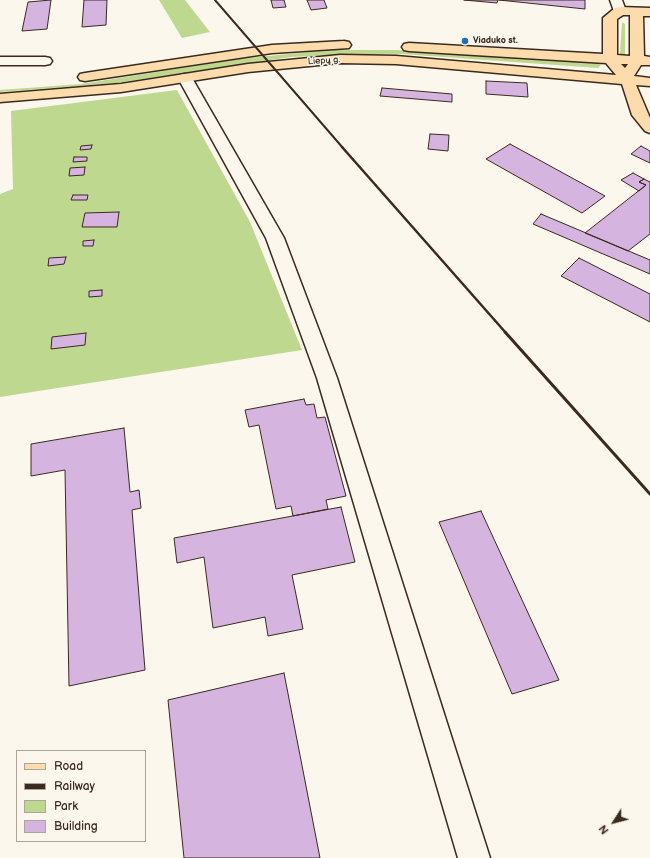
<!DOCTYPE html>
<meta charset="utf-8">
<style>
body{margin:0}
#map{position:relative;width:650px;height:858px;overflow:hidden;background:#fbf7ec;font-family:"Balsamiq Sans",sans-serif}
canvas{display:block}
.legend{position:absolute;left:16px;top:750px;width:130px;height:92px;box-sizing:border-box;background:#fbf7ec;border:1px solid #aea59a;margin:0;padding:5px 7px;list-style:none;font-size:12px;color:#3b2a1e}
.legend li{display:flex;align-items:center;gap:8px;height:20px}
.legend b{width:20px;border:1px solid #aea59a}
.north{position:absolute;left:594px;top:802px;width:40px;height:40px;-webkit-text-stroke:3px #fbf7ec;paint-order:stroke;rotate:234deg;font-size:11px;font-weight:700;line-height:16px;text-align:center;color:#3b2a1e}
.north::after{content:'';display:block;margin:auto;width:14px;height:18px;background:#3b2a1e;clip-path:polygon(50% 0,100% 100%,50% 72%,0 100%)}
</style>
<div id="map">
<canvas width="650" height="858"></canvas>
<ul class="legend">
<li><b style="height:5px;background:#fcdcac"></b>Road</li>
<li><b style="height:5px;background:#3b2a1e"></b>Railway</li>
<li><b style="height:11px;background:#bed88f"></b>Park</li>
<li><b style="height:11px;background:#d5b4e0"></b>Building</li>
</ul>
<div class="north">N</div>
</div>
<script>
const c = document.querySelector('canvas').getContext('2d');
c.lineJoin = 'round';
function paint(path, color) {
  c.fillStyle = color;
  c.fill(path, 'evenodd');
}
function shape(rows) {
  const path = new Path2D();
  for (const r of rows) {
    path.moveTo(r[0], r[1]);
    for (let i = 2; i < r.length; i += 2) path.lineTo(r[i], r[i + 1]);
  }
  return path;
}
function trace(path, color, width, dash) {
  c.strokeStyle = color;
  c.lineWidth = width;
  c.lineCap = dash ? 'butt' : 'round';
  c.setLineDash(dash || []);
  c.stroke(path);
}
function write(font, color, halo, rows, align = 'center') {
  c.font = font + ' "Balsamiq Sans",sans-serif';
  c.lineWidth = 3;
  c.setLineDash([]);
  c.textBaseline = 'middle';
  c.strokeStyle = halo;
  c.fillStyle = color;
  for (const [text, x, y, turn = 0] of rows) {
    c.save();
    c.translate(x, y);
    c.rotate((+turn || 0) * Math.PI / 180);
    c.textAlign = isNaN(turn) ? turn : align;
    if (halo) c.strokeText(text, 0, 0);
    c.fillText(text, 0, 0);
    c.restore();
  }
}
paint(shape([
 [159,0,185,0,210,32,182,38],
 [622,22,625,24,625,55,622,57,620,53],
 [328,50,399,50,596,63,601,65,598,68,402,54,330,55,291,57,116,83,0,92,0,90,81,84,239,59],
 [177,90,250,222,302,350,0,397,0,194,13,189,11,111]
]), '#bed88f');
const building = shape([
 [51,0,47,29,22,31,28,2,51,0],
 [84,0,107,0,106,25,82,27,84,0],
 [271,0,284,0,286,7,273,8,271,0],
 [307,0,324,0,327,8,311,10,307,0],
 [464,0,498,0,497,3,464,0],
 [499,0,585,0,585,9,499,0],
 [486,81,527,83,528,97,486,94,486,81],
 [382,88,452,94,452,102,380,96,382,88],
 [430,134,449,135,448,151,428,149,430,134],
 [510,144,605,196,582,213,486,159,510,144],
 [92,145,91,149,80,150,81,146,92,145],
 [641,146,650,151,650,163,631,154,641,146],
 [74,157,87,157,87,161,73,162,74,157],
 [85,167,84,175,69,176,70,168,85,167],
 [633,173,644,179,639,182,646,185,639,191,621,180,633,173],
 [644,179,650,182,650,234,628,251,585,233,646,185,639,182,644,179],
 [73,195,88,195,87,200,71,200,73,195],
 [119,212,117,227,82,227,85,213,119,212],
 [541,214,650,260,650,274,533,224,541,214],
 [94,240,93,246,83,246,83,241,94,240],
 [66,257,64,264,48,266,49,258,66,257],
 [579,258,650,294,650,322,561,276,579,258],
 [102,290,102,296,89,297,89,291,102,290],
 [86,333,85,345,51,349,52,337,86,333],
 [304,399,306,405,314,404,317,418,325,417,346,496,326,500,328,509,293,516,291,506,276,509,259,425,249,427,245,410,304,399],
 [124,428,130,492,139,490,141,508,132,510,145,670,69,686,65,470,31,476,31,444,124,428],
 [341,507,355,562,292,575,303,629,268,636,265,617,213,628,204,557,177,563,174,538,341,507],
 [481,511,559,680,512,694,439,522,481,511],
 [284,673,320,858,184,858,168,700,284,673]
]);
paint(building, '#d5b4e0');
trace(building, '#3b2a1e', 1);
const minor = shape([
 [610,0,622,0,626,11,625,14,615,14,610,0],
 [0,57,45,57,50,58,52,61,50,64,45,65,0,65,0,57],
 [185,74,190,75,192,78,284,238,337,378,490,858,458,858,317,378,266,238,178,78,180,75,185,74]
]);
const primary = shape([
 [620,7,650,8,650,16,643,16,644,56,650,57,650,65,641,65,634,76,650,78,650,86,636,85,650,118,650,133,645,131,632,115,622,84,396,64,340,63,248,72,121,92,0,102,0,94,121,84,248,64,340,55,396,56,616,75,606,63,409,51,404,50,402,47,404,44,409,43,603,54,603,18,615,8,620,7],
 [623,15,630,15,630,56,617,55,617,19,623,15],
 [621,64,628,64,625,68,621,64],
 [344,41,349,42,351,45,349,48,272,53,85,81,80,80,78,77,80,74,85,73,272,45,344,41]
]);
trace(minor, '#3b2a1e', 3);
trace(primary, '#3b2a1e', 3);
paint(minor, '#fbf7ec');
paint(primary, '#fcdcac');
trace(shape([
 [215,0,343,148]
]), '#3b2a1e', 2);
trace(shape([
 [342,147,506,333]
]), '#3b2a1e', 2.5);
trace(shape([
 [505,332,650,494]
]), '#3b2a1e', 3);
for (const [x, y, r, color] of [
 [465,41,4,"#1f6fb2"]
]) {
  const dot = new Path2D();
  dot.arc(x, y, r, 0, 2 * Math.PI);
  c.fillStyle = color;
  c.fill(dot);
  trace(dot, '#fbf7ec', 1.5);
}
write('bold 9px', '#3b2a1e', '#fbf7ec', [
 ["Viaduko st.",473,41]
], 'left');
write('9px', '#3b2a1e', '#fbf7ec', [
 ["Liepų g.",324,61,-4]
]);
</script>
